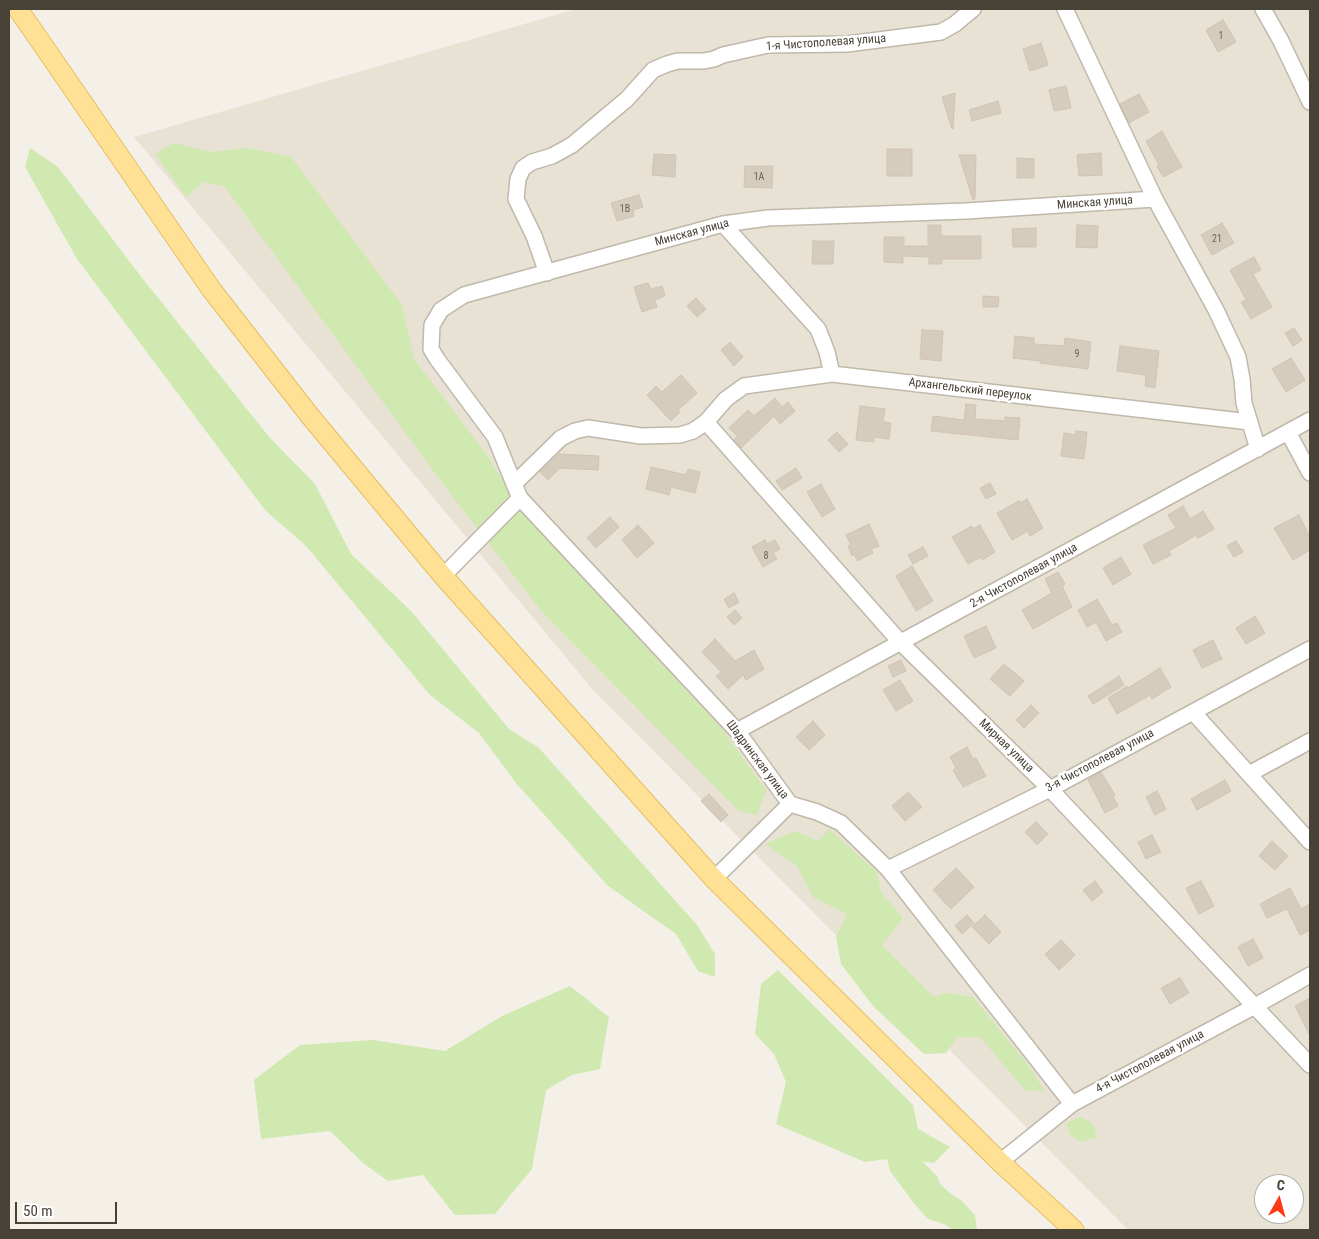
<!DOCTYPE html>
<meta charset="utf-8">
<style>
body{margin:0}
#map{position:relative;width:1319px;height:1239px;overflow:hidden;background:#f4f0e7;font-family:"Roboto Condensed",sans-serif}
canvas{display:block}
.frame{position:absolute;inset:0;border:10px solid #474136;pointer-events:none}
.north{position:absolute;left:1254px;top:1174px;width:50px;height:50px;box-sizing:border-box;background:#fff;border:1px solid #b5b3af;border-radius:50%;rotate:7deg;font-size:14px;font-weight:700;line-height:20px;text-align:center;color:#474136}
.north::after{content:'';display:block;margin:auto;width:18px;height:22px;background:#fd3916;clip-path:polygon(50% 0,100% 100%,50% 72%,0 100%)}
.scale{position:absolute;left:15px;top:1202px;width:102px;height:22px;box-sizing:border-box;border:2px solid #474136;border-top:0;padding-left:6px;font-size:15px;line-height:18px;white-space:nowrap;color:#474136;-webkit-text-stroke:4px #fff;paint-order:stroke}
</style>
<div id="map">
<canvas width="1319" height="1239"></canvas>
<div class="frame"></div>
<div class="north">С</div>
<div class="scale">50 m</div>
</div>
<script>
const c = document.querySelector('canvas').getContext('2d');
c.lineJoin = 'round';
function paint(path, color) {
  c.fillStyle = color;
  c.fill(path, 'evenodd');
}
function shape(rows) {
  const path = new Path2D();
  for (const r of rows) {
    path.moveTo(r[0], r[1]);
    for (let i = 2; i < r.length; i += 2) path.lineTo(r[i], r[i + 1]);
  }
  return path;
}
function trace(path, color, width, dash) {
  c.strokeStyle = color;
  c.lineWidth = width;
  c.lineCap = dash ? 'butt' : 'round';
  c.setLineDash(dash || []);
  c.stroke(path);
}
function write(font, color, halo, rows, align = 'center') {
  c.font = font + ' "Roboto Condensed",sans-serif';
  c.lineWidth = 5;
  c.setLineDash([]);
  c.textBaseline = 'middle';
  c.strokeStyle = halo;
  c.fillStyle = color;
  for (const [text, x, y, turn = 0] of rows) {
    c.save();
    c.translate(x, y);
    c.rotate((+turn || 0) * Math.PI / 180);
    c.textAlign = isNaN(turn) ? turn : align;
    if (halo) c.strokeText(text, 0, 0);
    c.fillText(text, 0, 0);
    c.restore();
  }
}
paint(shape([
 [576,9,1310,9,1310,1230,1128,1230,593,690,134,137],
 [1264,1184,1294,1184,1294,1214,1264,1214]
]), '#e8e2d5');
paint(shape([
 [174,143,211,152,248,148,291,157,402,305,414,359,487,455,524,515,722,729,766,790,757,815,739,811,543,613,452,496,224,186,204,182,186,197,155,154],
 [30,148,58,167,139,274,270,438,315,484,351,554,411,611,509,729,538,747,697,925,715,954,715,977,698,971,676,934,608,886,516,783,479,733,430,695,306,546,265,510,77,259,25,167],
 [829,829,877,872,881,892,903,918,882,945,934,997,947,993,973,997,1031,1069,1045,1092,1025,1090,980,1037,957,1037,946,1053,924,1054,873,1006,841,964,836,937,847,914,813,897,797,866,765,844,795,831,818,841],
 [778,970,913,1105,918,1129,950,1147,934,1163,922,1161,937,1176,940,1184,951,1194,961,1200,975,1215,977,1230,953,1230,944,1224,928,1219,913,1202,890,1171,887,1159,865,1162,776,1124,786,1082,774,1054,755,1034,761,984],
 [570,986,609,1017,600,1069,572,1075,546,1090,532,1169,495,1214,455,1215,423,1175,388,1181,363,1163,330,1131,261,1139,254,1080,300,1045,373,1040,445,1051,502,1016],
 [1080,1117,1093,1124,1097,1137,1081,1142,1070,1135,1066,1123]
]), '#cfe9b0');
const building = shape([
 [1223,20,1236,42,1218,52,1206,30,1223,20],
 [1041,43,1048,65,1030,71,1023,49,1041,43],
 [1066,86,1071,108,1054,111,1049,90,1066,86],
 [955,93,953,129,952,129,942,97,955,93],
 [1139,94,1149,112,1129,123,1120,104,1139,94],
 [998,101,1001,113,972,121,969,110,998,101],
 [1162,131,1182,167,1163,177,1157,166,1159,165,1146,141,1162,131],
 [887,149,912,149,912,176,887,176,887,149],
 [1101,153,1102,175,1079,176,1077,155,1101,153],
 [654,154,676,155,675,177,652,175,654,154],
 [959,155,976,155,975,199,973,200,959,155],
 [1017,158,1034,159,1034,178,1017,178,1017,158],
 [745,166,773,166,772,188,744,187,745,166],
 [639,195,643,207,633,210,634,216,617,221,611,203,639,195],
 [1222,223,1234,243,1212,255,1201,235,1222,223],
 [928,225,941,225,941,236,981,236,981,259,942,259,942,264,929,264,929,257,903,256,903,263,884,262,884,237,904,237,904,246,928,246,928,225],
 [1077,225,1098,226,1097,248,1076,247,1077,225],
 [1036,228,1036,247,1013,247,1012,229,1036,228],
 [813,241,834,241,833,264,812,264,813,241],
 [1254,257,1261,270,1253,274,1272,307,1251,319,1241,302,1246,300,1230,270,1254,257],
 [648,283,651,289,662,286,665,296,655,300,657,307,642,312,634,287,648,283],
 [983,296,999,297,998,307,983,307,983,296],
 [696,298,706,309,697,317,687,306,696,298],
 [1294,328,1302,340,1293,346,1285,333,1294,328],
 [922,330,943,331,941,361,920,359,922,330],
 [1015,336,1034,338,1034,344,1064,346,1065,338,1091,342,1088,369,1040,363,1040,361,1013,358,1015,336],
 [730,342,743,357,734,366,721,350,730,342],
 [1120,346,1159,351,1155,388,1145,386,1146,375,1117,371,1120,346],
 [1291,358,1305,380,1286,392,1272,369,1291,358],
 [681,375,697,393,678,410,680,412,671,421,647,395,656,386,662,392,681,375],
 [775,398,782,407,788,402,795,411,780,424,774,416,741,448,734,440,737,436,729,428,748,410,754,416,775,398],
 [966,404,976,405,975,419,1005,421,1005,417,1020,418,1018,440,931,431,933,416,964,420,966,404],
 [860,406,885,409,883,422,891,423,889,439,874,437,874,442,856,440,860,406],
 [1076,431,1087,432,1084,459,1061,456,1064,433,1076,435,1076,431],
 [837,432,848,444,839,452,828,440,837,432],
 [559,454,599,456,598,470,560,468,548,480,540,472,559,454],
 [651,467,686,475,688,469,700,472,695,493,671,487,669,495,646,489,651,467],
 [796,468,802,478,782,490,776,481,796,468],
 [990,483,996,494,986,499,980,488,990,483],
 [821,484,835,509,822,517,807,492,821,484],
 [1027,499,1043,528,1030,536,1028,531,1012,540,997,513,1019,501,1020,503,1027,499],
 [1183,506,1190,519,1203,511,1214,529,1198,538,1196,535,1169,551,1171,555,1153,564,1143,545,1176,528,1168,515,1183,506],
 [1299,515,1310,537,1310,550,1293,560,1274,528,1299,515],
 [610,517,619,527,596,548,587,538,610,517],
 [869,524,879,546,871,549,873,553,857,561,855,555,852,556,848,546,851,545,846,535,869,524],
 [638,525,654,543,637,558,622,540,638,525],
 [980,525,995,552,982,560,981,557,968,564,952,537,972,526,973,529,980,525],
 [765,540,767,544,775,540,780,549,773,553,777,559,763,567,752,547,765,540],
 [1236,541,1243,552,1234,557,1227,546,1236,541],
 [923,547,928,556,913,564,908,555,923,547],
 [1121,557,1131,574,1113,585,1103,568,1121,557],
 [912,566,933,601,916,611,896,576,912,566],
 [1058,572,1065,584,1062,586,1072,607,1033,629,1022,610,1052,593,1045,579,1058,572],
 [734,593,739,602,729,608,724,599,734,593],
 [1097,599,1112,625,1117,623,1122,632,1106,641,1096,622,1087,627,1078,610,1097,599],
 [735,610,742,618,734,625,727,617,735,610],
 [1255,616,1265,633,1246,644,1236,628,1255,616],
 [986,626,996,648,974,658,964,636,986,626],
 [715,639,735,661,754,650,764,669,746,680,743,675,728,689,716,676,721,672,702,652,715,639],
 [1213,640,1222,659,1202,668,1193,650,1213,640],
 [901,660,906,671,893,677,888,666,901,660],
 [1004,664,1024,681,1010,696,990,679,1004,664],
 [1160,668,1171,687,1152,699,1150,695,1117,714,1108,698,1127,686,1128,688,1160,668],
 [1119,676,1124,685,1093,704,1088,696,1119,676],
 [900,680,913,701,896,711,883,690,900,680],
 [1031,705,1039,713,1024,728,1016,720,1031,705],
 [813,721,825,735,809,750,796,737,813,721],
 [967,747,973,759,976,758,986,776,963,787,953,770,956,768,950,757,967,747],
 [1101,772,1115,795,1113,796,1118,806,1105,813,1088,780,1101,772],
 [1225,780,1231,791,1197,810,1191,799,1225,780],
 [1157,791,1166,809,1155,815,1146,797,1157,791],
 [908,792,922,807,905,821,892,806,908,792],
 [709,794,728,815,721,822,701,801,709,794],
 [1036,822,1048,834,1037,845,1025,832,1036,822],
 [1152,835,1161,852,1146,859,1138,842,1152,835],
 [1272,841,1288,856,1275,870,1259,856,1272,841],
 [956,868,974,887,951,909,933,890,956,868],
 [1095,881,1103,892,1092,901,1083,890,1095,881],
 [1201,881,1214,906,1199,914,1186,888,1201,881],
 [1290,888,1301,909,1310,904,1310,930,1300,935,1287,909,1267,918,1260,904,1290,888],
 [967,915,974,923,962,934,955,926,967,915],
 [985,915,1001,932,989,944,972,927,985,915],
 [1253,939,1263,958,1248,966,1238,947,1253,939],
 [1061,940,1075,955,1059,970,1045,954,1061,940],
 [1180,978,1189,993,1170,1004,1161,988,1180,978],
 [1310,998,1310,1036,1295,1006,1310,998]
]);
paint(building, '#d6ccbd');
trace(building, '#d1c4b0', 1);
const minor = shape([
 [1065,9,1155,199,1216,310,1238,357,1242,379,1244,403,1258,449],
 [1263,9,1281,41,1310,102],
 [723,224,818,329,827,352,832,374],
 [547,273,534,236,516,199,518,179,523,168,532,162,552,156,572,145,627,99,653,70,667,64,678,61,704,61,714,59,723,55,768,45,847,44,941,32,955,24,973,9],
 [706,422,901,643,1050,789,1310,1065],
 [1288,432,1310,473],
 [514,484,495,437,437,359,431,349,432,325,441,310,464,295,723,224,768,218,966,211,1155,199],
 [520,498,737,731,790,804,817,812,841,823,888,869,1072,1104],
 [443,576,520,498,514,484,561,438,575,431,588,428,641,436,680,435,693,431,706,422,726,399,744,386,832,374,1250,422],
 [1193,712,1310,842],
 [737,731,1310,420],
 [1249,774,1310,741],
 [888,869,1050,789,1310,649],
 [714,879,790,804],
 [1000,1162,1072,1104,1255,1006,1310,975]
]);
const major = shape([
 [18,9,211,289,310,416,443,576,714,879,1000,1162,1074,1230]
]);
trace(minor, '#c0b8aa', 18);
trace(major, '#e5bf64', 21);
trace(minor, '#fff', 15);
trace(major, '#ffe195', 19);
write('10px', '#6b6458', null, [
 ["1",1221,36],
 ["1А",759,177],
 ["1В",625,209],
 ["21",1217,239],
 ["9",1077,354],
 ["8",766,556]
]);
write('12px', '#474136', '#fff', [
 ["1-я Чистополевая улица",826,43,-4],
 ["Минская улица",1095,203,-4],
 ["Минская улица",692,233,-15],
 ["Архангельский переулок",970,390,7],
 ["2-я Чистополевая улица",1024,576,-29],
 ["Мирная улица",1006,746,44],
 ["Шадринская улица",757,760,53],
 ["3-я Чистополевая улица",1100,761,-28],
 ["4-я Чистополевая улица",1150,1062,-28]
]);
</script>
